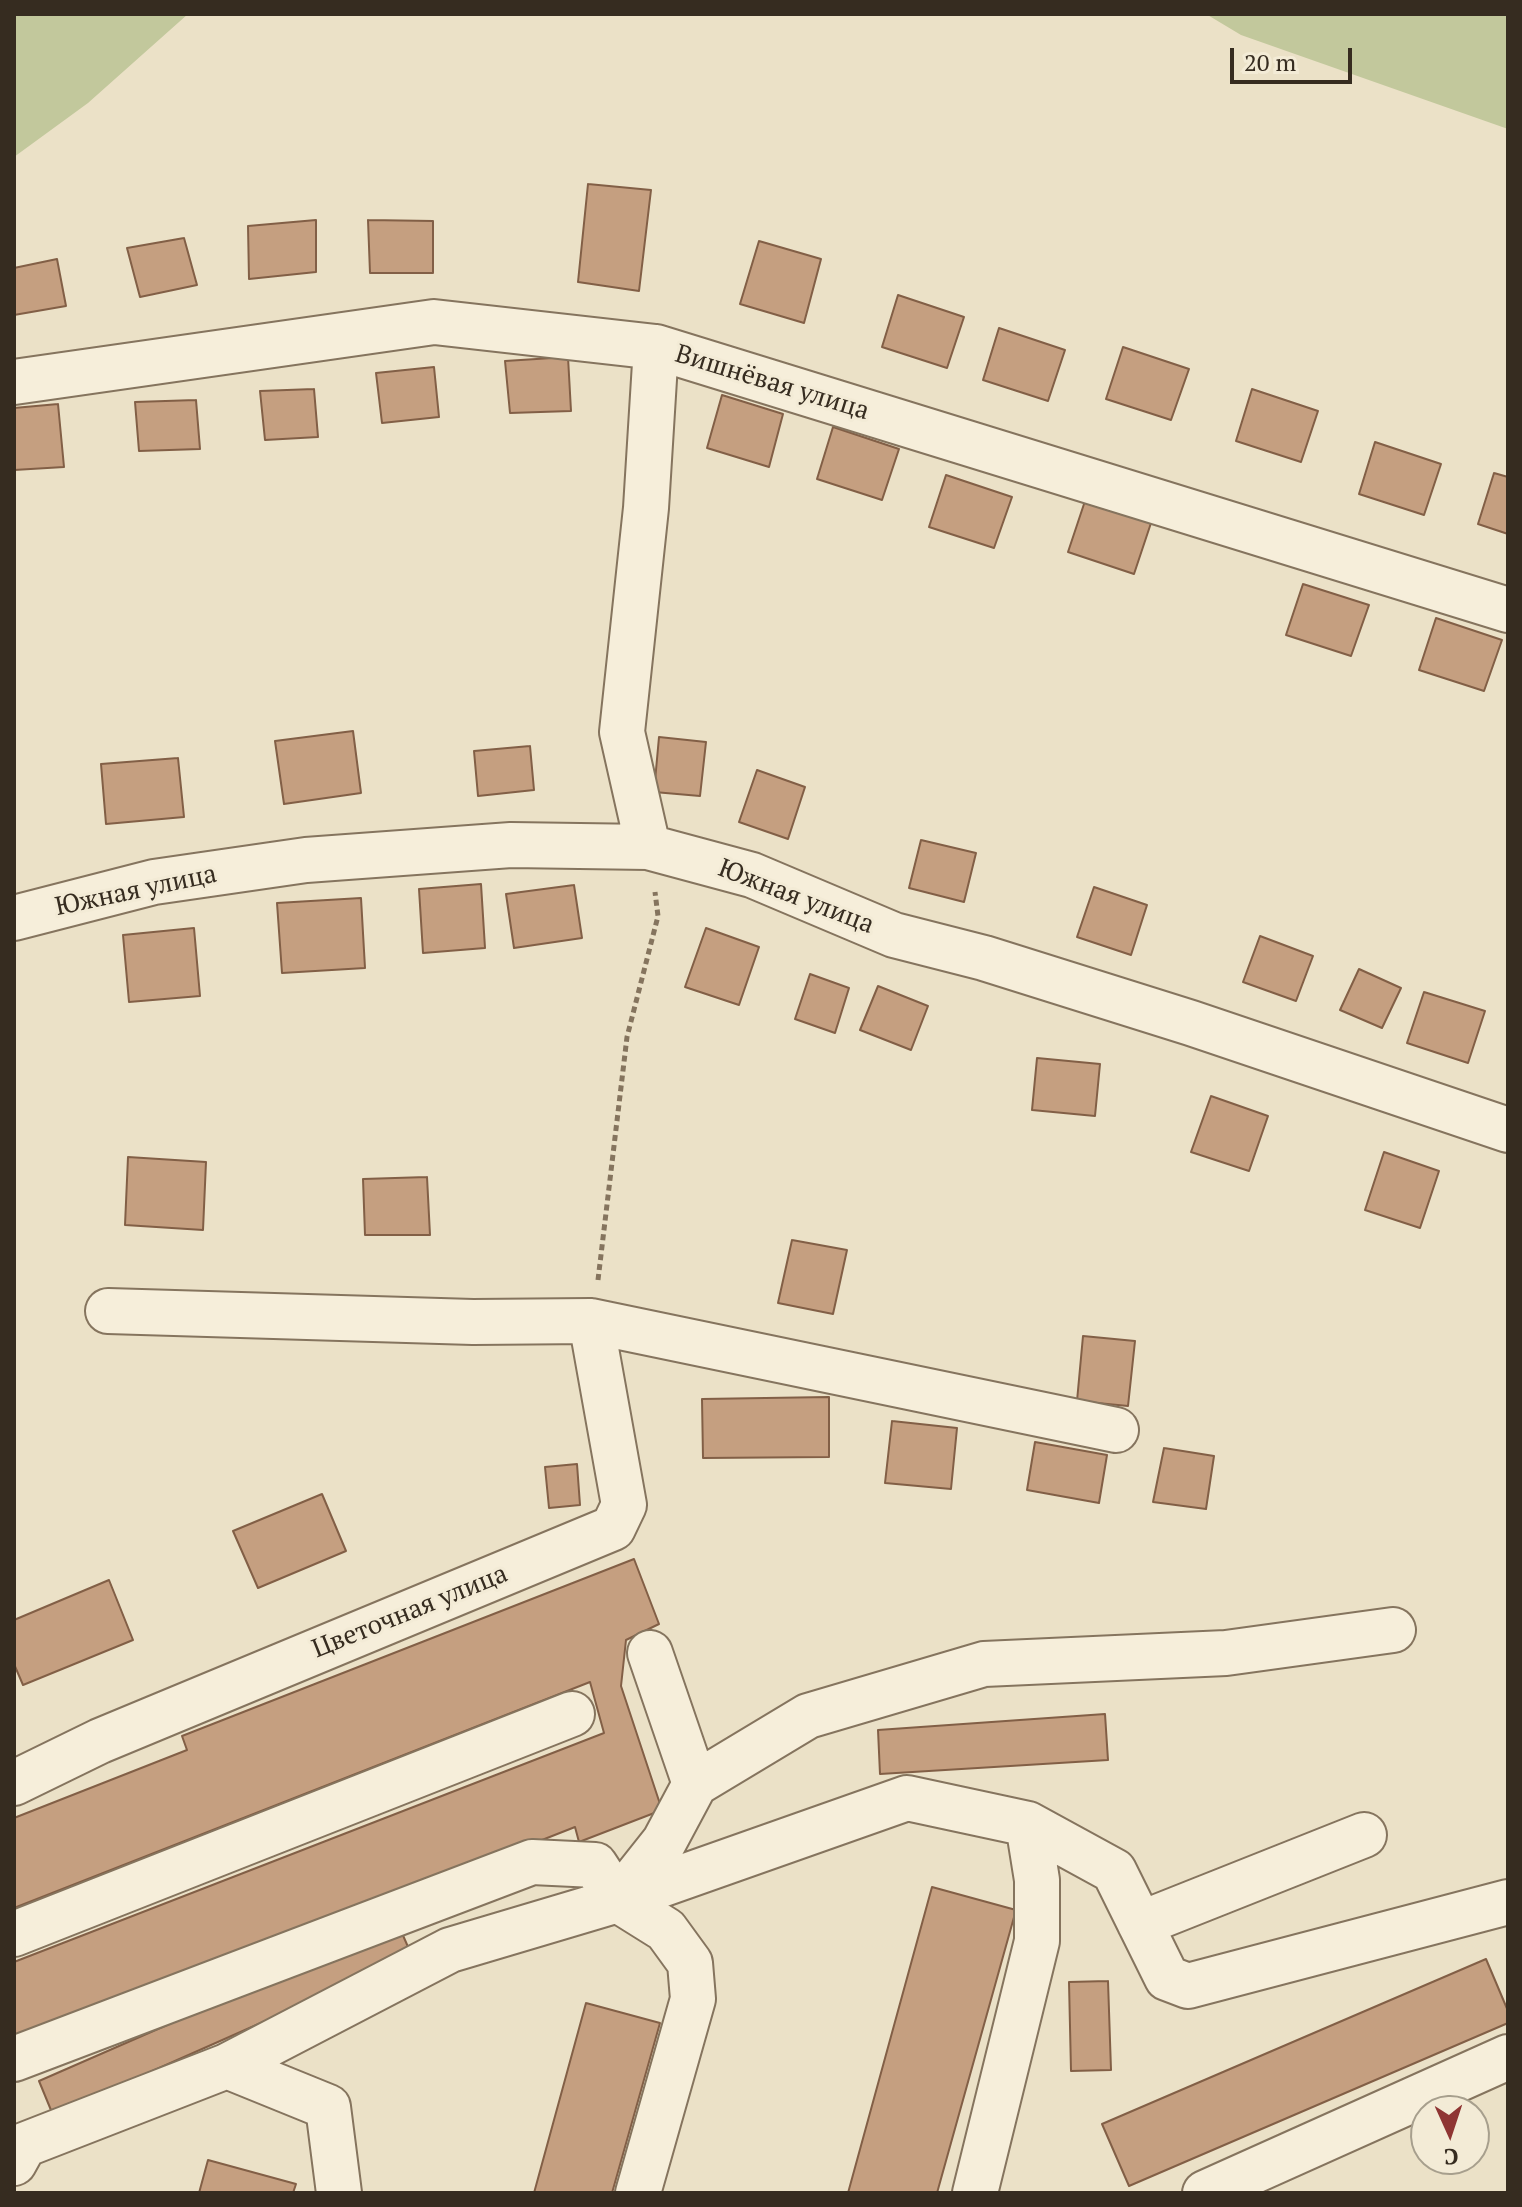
<!DOCTYPE html>
<meta charset="utf-8">
<style>
body{margin:0}
#map{position:relative;width:1522px;height:2207px;overflow:hidden;background:#ebe1c7;font-family:"PT Serif",serif}
canvas{display:block}
.frame{position:absolute;inset:0;border:16px solid #362c20;pointer-events:none}
.north{position:absolute;left:1410px;top:2095px;width:80px;height:80px;box-sizing:border-box;background:#f3ebd6;border:2px solid #a79f8d;border-radius:50%;rotate:177deg;font-size:22px;font-weight:700;line-height:32px;text-align:center;color:#362c20}
.north::after{content:'';display:block;margin:auto;width:28px;height:36px;background:#8f3533;clip-path:polygon(50% 0,100% 100%,50% 72%,0 100%)}
.scale{position:absolute;left:1230px;top:48px;width:122px;height:36px;box-sizing:border-box;border:4px solid #362c20;border-top:0;padding-left:10px;font-size:24px;line-height:28px;white-space:nowrap;color:#362c20;-webkit-text-stroke:6px #f3ebd6;paint-order:stroke}
</style>
<div id="map">
<canvas width="1522" height="2207"></canvas>
<div class="frame"></div>
<div class="north">С</div>
<div class="scale">20 m</div>
</div>
<script>
const c = document.querySelector('canvas').getContext('2d');
c.lineJoin = 'round';
function paint(path, color) {
  c.fillStyle = color;
  c.fill(path, 'evenodd');
}
function shape(rows) {
  const path = new Path2D();
  for (const r of rows) {
    path.moveTo(r[0], r[1]);
    for (let i = 2; i < r.length; i += 2) path.lineTo(r[i], r[i + 1]);
  }
  return path;
}
function trace(path, color, width, dash) {
  c.strokeStyle = color;
  c.lineWidth = width;
  c.lineCap = dash ? 'butt' : 'round';
  c.setLineDash(dash || []);
  c.stroke(path);
}
function write(font, color, halo, rows, align = 'center') {
  c.font = font + ' "PT Serif",serif';
  c.lineWidth = 6;
  c.setLineDash([]);
  c.textBaseline = 'middle';
  c.strokeStyle = halo;
  c.fillStyle = color;
  for (const [text, x, y, turn = 0] of rows) {
    c.save();
    c.translate(x, y);
    c.rotate((+turn || 0) * Math.PI / 180);
    c.textAlign = isNaN(turn) ? turn : align;
    if (halo) c.strokeText(text, 0, 0);
    c.fillText(text, 0, 0);
    c.restore();
  }
}
paint(shape([
 [14,14,188,14,88,103,14,157],
 [1206,14,1508,14,1508,129,1241,35]
]), '#c2c89c');
const building = shape([
 [588,184,651,190,639,291,578,282,588,184],
 [316,220,316,272,249,279,248,226,316,220],
 [368,220,433,221,433,273,370,273,368,220],
 [184,238,197,285,140,297,127,248,184,238],
 [759,241,821,259,804,323,740,304,759,241],
 [57,259,66,306,14,315,14,268,57,259],
 [898,295,964,317,947,368,882,347,898,295],
 [999,328,1065,350,1048,401,983,380,999,328],
 [1123,347,1189,369,1171,420,1106,399,1123,347],
 [568,357,571,411,510,413,505,361,568,357],
 [434,367,439,417,382,423,376,373,434,367],
 [314,389,318,437,265,440,260,391,314,389],
 [1252,389,1318,411,1301,462,1236,441,1252,389],
 [722,395,783,414,769,467,707,448,722,395],
 [196,400,200,449,139,451,135,402,196,400],
 [58,404,64,467,14,470,14,408,58,404],
 [833,427,899,449,882,500,817,479,833,427],
 [1375,442,1441,464,1424,515,1359,494,1375,442],
 [1494,473,1508,477,1508,534,1478,524,1494,473],
 [946,475,1012,497,994,548,929,527,946,475],
 [1085,501,1151,523,1134,574,1068,552,1085,501],
 [1303,584,1369,605,1351,656,1286,635,1303,584],
 [1436,618,1502,640,1484,691,1419,670,1436,618],
 [353,731,361,793,284,804,275,741,353,731],
 [659,737,706,742,700,796,654,792,659,737],
 [530,746,534,790,478,796,474,751,530,746],
 [178,758,184,817,106,824,101,764,178,758],
 [757,770,805,787,788,839,739,822,757,770],
 [921,840,976,853,964,902,909,888,921,840],
 [481,884,485,948,423,953,419,889,481,884],
 [574,885,582,938,514,948,506,894,574,885],
 [1094,887,1147,905,1131,955,1077,937,1094,887],
 [361,898,365,968,282,973,277,903,361,898],
 [194,928,200,996,129,1002,123,935,194,928],
 [706,928,759,947,739,1005,685,987,706,928],
 [1260,936,1313,956,1296,1001,1243,982,1260,936],
 [1359,969,1401,988,1382,1028,1340,1010,1359,969],
 [810,974,849,988,835,1033,795,1019,810,974],
 [878,986,928,1006,911,1050,860,1030,878,986],
 [1424,992,1485,1011,1468,1063,1407,1043,1424,992],
 [1037,1058,1100,1064,1095,1116,1032,1110,1037,1058],
 [1211,1096,1268,1116,1249,1171,1191,1152,1211,1096],
 [1384,1152,1439,1171,1420,1228,1365,1210,1384,1152],
 [128,1157,206,1162,203,1230,125,1225,128,1157],
 [427,1177,430,1235,365,1235,363,1179,427,1177],
 [792,1240,847,1250,833,1314,778,1303,792,1240],
 [1083,1336,1135,1341,1128,1406,1077,1401,1083,1336],
 [829,1397,829,1457,703,1458,702,1399,829,1397],
 [892,1421,957,1428,951,1489,885,1483,892,1421],
 [1035,1442,1107,1455,1099,1503,1027,1490,1035,1442],
 [1164,1448,1214,1456,1206,1509,1153,1502,1164,1448],
 [577,1464,580,1505,549,1508,545,1467,577,1464],
 [322,1494,346,1551,258,1588,233,1531,322,1494],
 [634,1559,659,1624,626,1640,621,1686,662,1810,579,1842,575,1827,14,2048,14,1962,604,1733,590,1682,14,1908,14,1818,187,1750,182,1736,634,1559],
 [109,1580,133,1640,23,1685,14,1664,14,1620,109,1580],
 [1105,1714,1108,1760,880,1774,878,1730,1105,1714],
 [932,1887,1016,1910,937,2193,848,2193,932,1887],
 [398,1924,412,1956,53,2115,39,2081,398,1924],
 [1486,1959,1508,2011,1508,2023,1129,2186,1102,2124,1486,1959],
 [1108,1981,1111,2070,1071,2071,1069,1982,1108,1981],
 [586,2003,660,2023,612,2193,534,2193,586,2003],
 [208,2160,296,2184,293,2193,199,2193,208,2160]
]);
paint(building, '#c59f80');
trace(building, '#825f46', 2);
const minor = shape([
 [14,382,434,322,656,347,1508,610],
 [648,847,622,732,646,508,656,347],
 [14,918,154,882,306,860,511,845,648,847,752,875,894,935,984,958,1191,1023,1508,1130],
 [108,1311,473,1322,591,1321,1116,1430],
 [14,1783,100,1741,613,1528,624,1505,591,1321],
 [695,1784,808,1716,984,1664,1226,1653,1393,1630],
 [618,1900,666,1930,690,1963,693,1999,638,2193],
 [1140,1924,1364,1835],
 [14,1934,572,1714],
 [14,2059,532,1862,595,1865,618,1900,664,1842,695,1784,650,1653],
 [227,2066,328,2107,339,2193],
 [14,2163,24,2145,227,2066,450,1950,618,1900,907,1798,1028,1824,1114,1871,1167,1978,1188,1986,1508,1902],
 [975,2193,1037,1941,1037,1880,1028,1824],
 [1205,2193,1508,2057]
]);
trace(minor, '#85745e', 48);
trace(shape([
 [598,1280,627,1037,658,916,655,892]
]), '#85745e', 5, [6, 4]);
trace(minor, '#f6eeda', 44);
write('26px', '#362c20', '#f3ebd6', [
 ["Вишнёвая улица",772,383,17],
 ["Южная улица",136,891,-12],
 ["Южная улица",796,897,21],
 ["Цветочная улица",410,1612,-22]
]);
</script>
